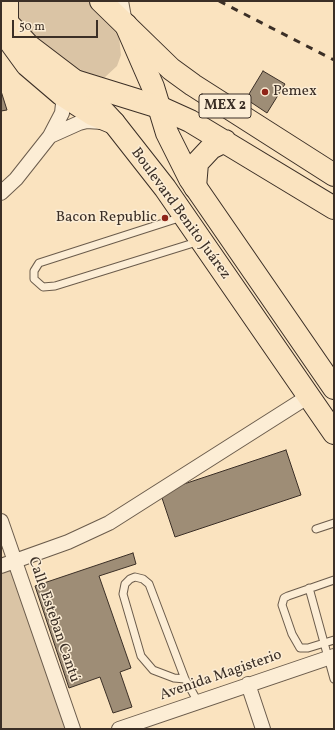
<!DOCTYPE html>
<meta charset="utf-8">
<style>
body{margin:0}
#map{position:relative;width:335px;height:730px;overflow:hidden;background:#fae3bf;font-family:Vollkorn,serif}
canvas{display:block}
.frame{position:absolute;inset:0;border:2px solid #3b2f26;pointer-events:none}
.scale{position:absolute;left:12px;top:20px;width:86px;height:18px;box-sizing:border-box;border:2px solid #3b2f26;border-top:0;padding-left:5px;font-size:12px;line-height:14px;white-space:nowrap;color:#3b2f26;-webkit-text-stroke:3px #fcedd5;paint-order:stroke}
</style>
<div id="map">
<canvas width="335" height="730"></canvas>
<div class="frame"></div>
<div class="scale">50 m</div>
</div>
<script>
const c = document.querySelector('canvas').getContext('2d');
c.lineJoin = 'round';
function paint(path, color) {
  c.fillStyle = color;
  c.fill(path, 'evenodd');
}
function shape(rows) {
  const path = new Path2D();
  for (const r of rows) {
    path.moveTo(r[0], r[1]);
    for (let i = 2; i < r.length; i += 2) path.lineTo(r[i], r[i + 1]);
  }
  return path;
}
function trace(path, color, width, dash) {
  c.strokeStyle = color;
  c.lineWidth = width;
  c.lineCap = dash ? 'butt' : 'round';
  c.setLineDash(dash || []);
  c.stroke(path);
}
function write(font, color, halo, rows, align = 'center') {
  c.font = font + ' Vollkorn,serif';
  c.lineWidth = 3;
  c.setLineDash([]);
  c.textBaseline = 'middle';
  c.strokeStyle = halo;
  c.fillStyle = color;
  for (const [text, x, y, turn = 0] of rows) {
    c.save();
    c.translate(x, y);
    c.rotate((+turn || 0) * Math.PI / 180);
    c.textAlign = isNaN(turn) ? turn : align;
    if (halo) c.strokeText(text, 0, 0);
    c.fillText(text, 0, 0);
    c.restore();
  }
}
paint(shape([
 [2,1,108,1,116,8,121,55,117,66,104,78,86,83,46,56],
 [14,562,73,729,1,729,1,566]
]), '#dac4a5');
const building = shape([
 [263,71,285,84,267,113,246,99,263,71],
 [1,91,7,110,1,111,1,91],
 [286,450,301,495,175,537,160,492,286,450],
 [133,553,136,564,99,576,131,668,120,672,132,707,113,713,100,677,69,688,35,586,133,553]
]);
paint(building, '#9e8d76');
trace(building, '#3b2f26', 1);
const lane = shape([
 [182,217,39,263,34,271,34,279,43,287,55,286,200,241],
 [316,529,334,523],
 [334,580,288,596,284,598,282,605,292,634,300,648,308,648,334,640],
 [309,588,334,679],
 [185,679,174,678,153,670,141,656,123,594,125,584,130,579,135,577,143,579,149,584,185,679,198,702]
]);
const street = shape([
 [121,1,125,23],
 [50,136,79,123,87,121,102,122],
 [1,193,16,179,50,136,62,113,63,104,61,94],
 [1,521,73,729],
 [1,566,68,542,109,523,309,396],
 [248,684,263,729],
 [119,729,334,656]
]);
const primary = shape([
 [126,25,153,87,167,133,190,179,334,388],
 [75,81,114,123,165,188,334,433]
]);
const highway = shape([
 [7,1,7,24,11,43,27,65,61,94,92,114,114,123],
 [101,1,171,69,193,85,334,175],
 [1,16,29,46,75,81,159,107,190,121,334,208],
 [195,187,197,163,211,148,225,141]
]);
trace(lane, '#6b5c4c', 9);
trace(street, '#6b5c4c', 16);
trace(primary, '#3b2f26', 24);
trace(highway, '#3b2f26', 24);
trace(lane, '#fcedd5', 7);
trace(street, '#fcedd5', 14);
trace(primary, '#fae3bf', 22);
trace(highway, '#fae3bf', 22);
trace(shape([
 [219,1,334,60]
]), '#3b2f26', 3, [7, 7]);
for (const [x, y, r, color] of [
 [265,92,4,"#8f2418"],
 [165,218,4,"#8f2418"]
]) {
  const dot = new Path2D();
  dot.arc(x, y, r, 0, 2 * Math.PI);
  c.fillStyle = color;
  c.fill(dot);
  trace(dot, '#fcedd5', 1.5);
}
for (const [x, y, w] of [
 [225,106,52]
]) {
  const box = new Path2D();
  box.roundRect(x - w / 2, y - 12, w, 24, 3);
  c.fillStyle = '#fcedd5';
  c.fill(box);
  trace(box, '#3b2f26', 1);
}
write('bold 14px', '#3b2f26', null, [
 ["MEX 2",225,106]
]);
write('15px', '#3b2f26', '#fcedd5', [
 ["Pemex",273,92],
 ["Bacon Republic",157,218,"right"]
], 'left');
write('15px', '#3b2f26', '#fcedd5', [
 ["Boulevard Benito Juárez",180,214,54],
 ["Calle Esteban Cantú",53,620,71],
 ["Avenida Magisterio",221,676,-19]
]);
</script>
